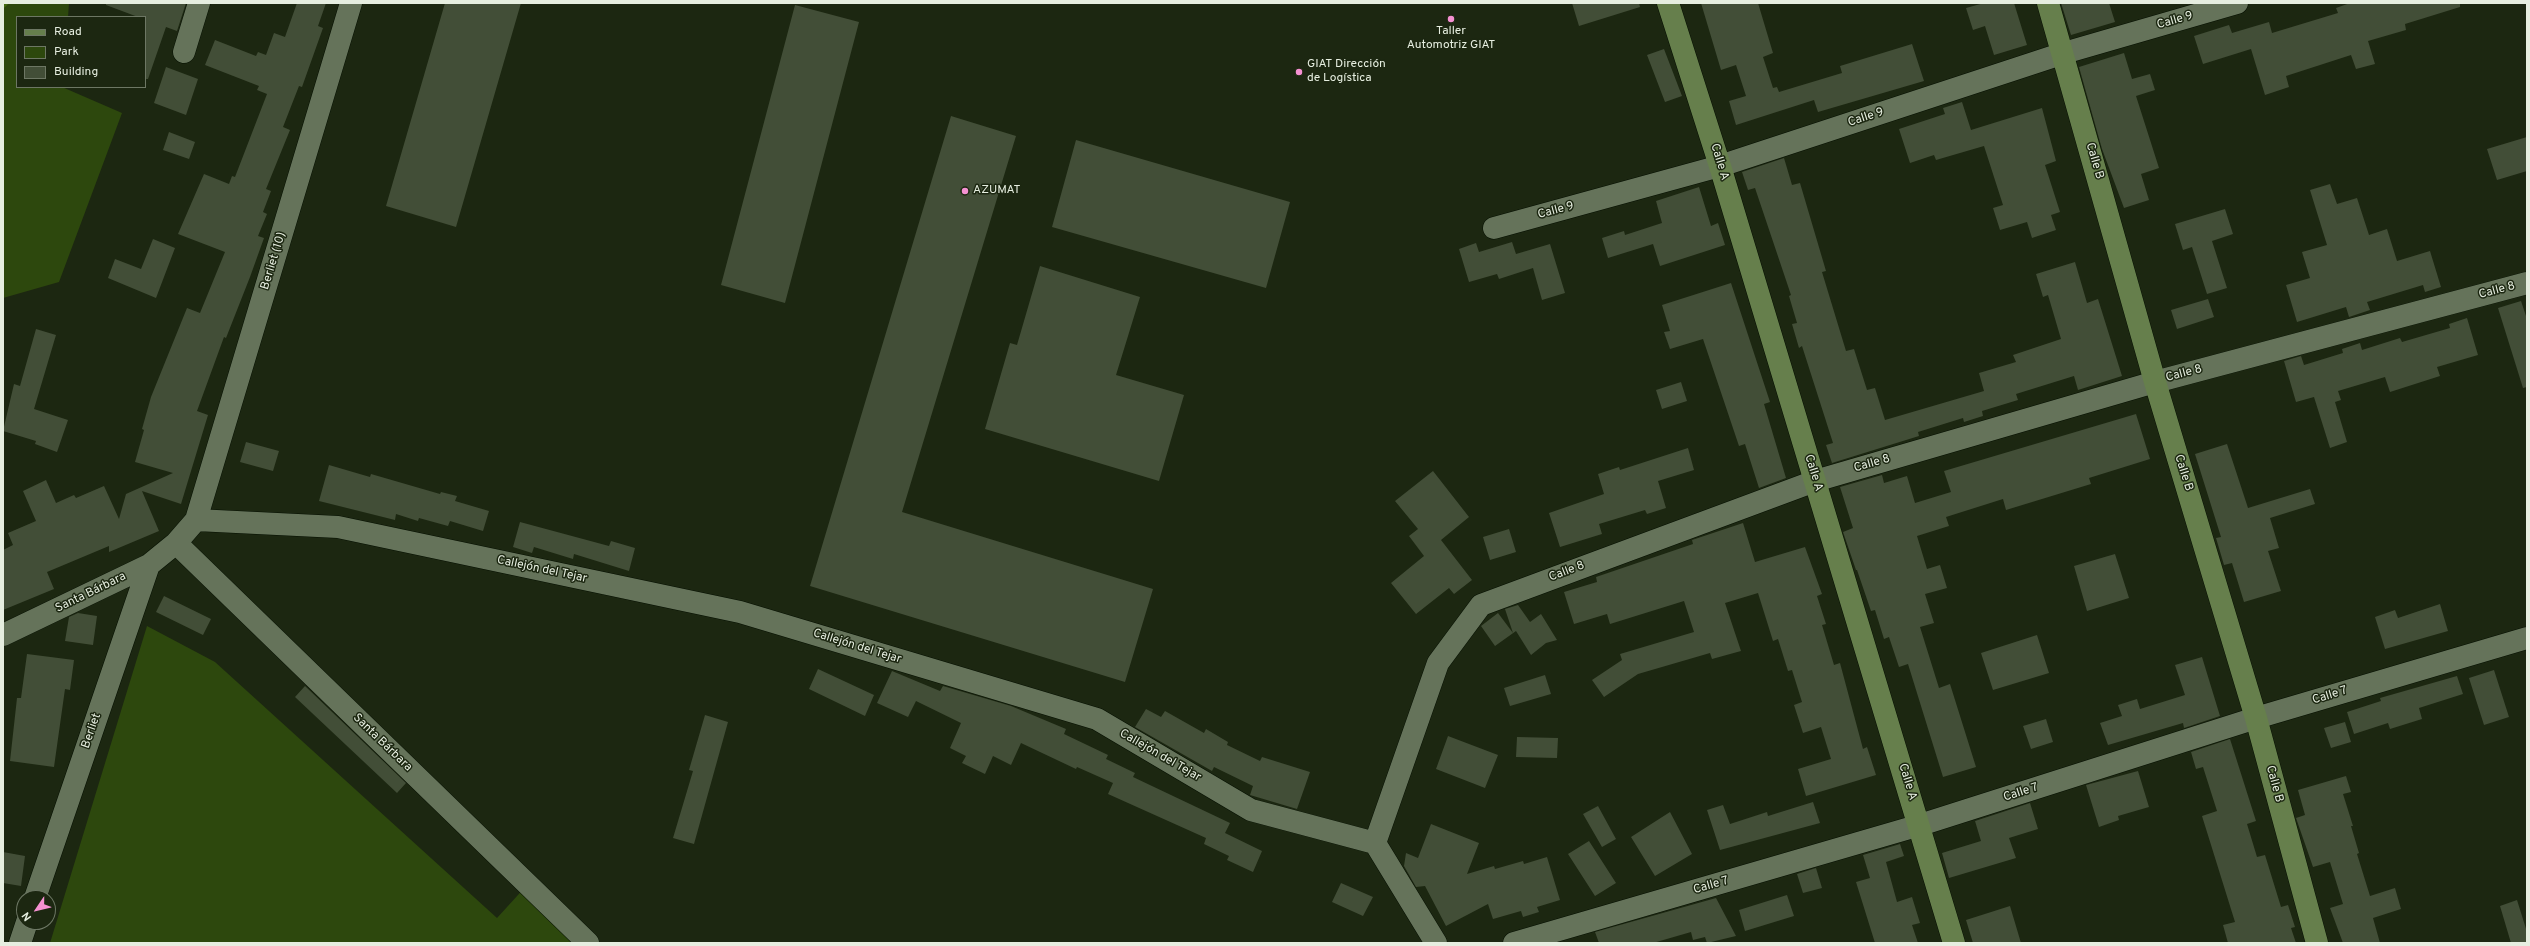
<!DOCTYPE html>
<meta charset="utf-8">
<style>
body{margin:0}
#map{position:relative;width:2530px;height:946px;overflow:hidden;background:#1c2711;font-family:Overpass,sans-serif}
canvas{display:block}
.frame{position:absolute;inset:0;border:4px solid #e6eee0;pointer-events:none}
.legend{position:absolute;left:16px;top:16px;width:130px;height:72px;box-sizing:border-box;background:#1c2711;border:1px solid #6d7764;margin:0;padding:5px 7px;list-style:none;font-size:12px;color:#e6eee0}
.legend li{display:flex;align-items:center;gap:8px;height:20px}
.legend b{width:20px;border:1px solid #6d7764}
.north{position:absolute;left:16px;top:890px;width:40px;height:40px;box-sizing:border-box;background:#1c2711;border:1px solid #6d7764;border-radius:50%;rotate:235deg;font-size:11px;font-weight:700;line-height:16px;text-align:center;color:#e6eee0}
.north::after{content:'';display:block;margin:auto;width:14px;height:18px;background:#f591d2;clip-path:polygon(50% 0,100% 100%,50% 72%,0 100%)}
</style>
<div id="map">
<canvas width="2530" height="946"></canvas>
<div class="frame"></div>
<ul class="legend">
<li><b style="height:5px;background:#667f4c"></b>Road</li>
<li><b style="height:11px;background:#2d480d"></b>Park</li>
<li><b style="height:11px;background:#424e37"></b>Building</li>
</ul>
<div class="north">N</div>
</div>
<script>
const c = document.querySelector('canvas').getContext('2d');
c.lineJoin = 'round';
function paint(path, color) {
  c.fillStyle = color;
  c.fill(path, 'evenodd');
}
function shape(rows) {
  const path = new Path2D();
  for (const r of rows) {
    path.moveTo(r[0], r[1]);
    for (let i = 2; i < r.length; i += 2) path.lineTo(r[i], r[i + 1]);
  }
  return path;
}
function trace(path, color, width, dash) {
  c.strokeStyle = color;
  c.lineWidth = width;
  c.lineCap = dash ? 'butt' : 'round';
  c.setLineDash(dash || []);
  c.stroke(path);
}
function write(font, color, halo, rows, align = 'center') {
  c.font = font + ' Overpass,sans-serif';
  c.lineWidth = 3;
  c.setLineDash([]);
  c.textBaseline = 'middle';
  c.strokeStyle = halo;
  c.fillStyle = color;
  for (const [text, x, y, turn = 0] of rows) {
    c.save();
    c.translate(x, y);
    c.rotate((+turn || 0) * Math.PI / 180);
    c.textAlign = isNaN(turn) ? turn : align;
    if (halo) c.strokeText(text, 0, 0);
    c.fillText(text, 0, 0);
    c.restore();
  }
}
paint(shape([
 [3,3,69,3,68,17,17,17,17,87,62,87,122,113,59,282,3,298],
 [147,626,215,662,497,918,528,884,593,943,50,943]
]), '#2d480d');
trace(shape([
 [3,5,5,3]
]), '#426a0e', 6);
paint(shape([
 [106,3,186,3,177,31,166,27,148,79,145,79,145,17,138,17,106,5],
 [297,3,326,3,318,26,323,28,302,87,299,86,283,127,290,130,266,189,271,191,263,212,267,214,258,236,264,238,250,277,226,338,224,337,197,411,208,415,181,504,142,491,159,531,109,552,109,546,47,572,54,589,3,610,3,550,13,545,8,533,36,521,23,491,46,480,56,503,74,495,76,498,104,486,119,519,126,494,173,473,135,462,144,430,142,429,151,397,187,308,200,313,225,252,178,234,204,174,229,184,232,176,235,177,267,94,257,90,259,86,205,65,215,40,256,56,258,52,266,55,274,33,285,37],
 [445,3,521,3,456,227,386,206],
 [1572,3,1639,3,1640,7,1579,26],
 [1701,3,1758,3,1773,53,1763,57,1773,88,1777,87,1779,92,1842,73,1840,66,1912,44,1924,81,1818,112,1814,100,1736,125,1729,101,1746,96,1736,65,1721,70],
 [1984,3,2014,3,2027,45,1994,55,1985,26,1973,30,1966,8],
 [2061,3,2109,3,2115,22,2071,35],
 [2350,3,2460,3,2460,7,2405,24,2406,30,2368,41,2375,64,2356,69,2351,55,2286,76,2289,87,2265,95,2251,49,2203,64,2194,36,2229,25,2232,33,2269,22,2272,33,2338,13,2336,8],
 [795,5,859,22,785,303,721,285],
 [1664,49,1682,96,1665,102,1647,55],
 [2124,53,2132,79,2150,74,2155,90,2136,96,2159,168,2141,174,2149,200,2124,208,2102,149,2079,67],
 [166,67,198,79,186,115,154,103],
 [1962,102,1971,130,2042,108,2056,161,2045,165,2060,212,2051,215,2056,230,2032,238,2027,222,2000,230,1993,208,2003,205,1984,146,1936,160,1934,155,1910,163,1899,129,1945,114,1943,108],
 [951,116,1016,136,902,512,1153,589,1125,682,810,586],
 [169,132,195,142,189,159,163,150],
 [2527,137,2527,171,2497,180,2487,149],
 [1076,140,1290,202,1266,288,1052,227],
 [1784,158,1792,185,1800,183,1826,271,1822,272,1846,351,1854,349,1867,390,1875,388,1885,420,1984,391,1979,373,2016,362,2013,355,2061,339,2048,295,2043,297,2036,274,2075,262,2087,303,2098,299,2122,376,2078,390,2074,376,2016,394,2018,400,1982,411,1983,416,1964,422,1963,418,1918,432,1919,436,1832,463,1826,445,1833,443,1802,346,1799,348,1792,324,1797,323,1789,296,1791,295,1755,188,1748,190,1742,172],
 [2330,184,2337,204,2357,198,2369,235,2387,229,2397,261,2430,251,2441,287,2425,292,2423,285,2367,302,2370,310,2349,317,2346,307,2297,322,2286,285,2310,278,2302,252,2327,245,2310,190],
 [1699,187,1711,226,1718,223,1725,245,1660,266,1653,244,1608,258,1602,238,1624,231,1625,235,1662,223,1656,201],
 [2225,209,2233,234,2212,241,2227,288,2207,294,2192,247,2183,250,2175,224],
 [153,239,175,248,156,298,108,278,115,259,141,269],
 [1512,242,1516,254,1550,244,1565,293,1542,300,1533,268,1499,279,1497,274,1469,282,1459,249,1476,243,1479,252],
 [1040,266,1140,297,1116,375,1184,395,1159,481,985,429,1010,343,1017,345],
 [1731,283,1770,402,1764,404,1786,478,1759,488,1745,444,1739,446,1703,339,1670,349,1664,332,1670,331,1662,305],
 [2208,299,2214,317,2177,329,2171,310],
 [2521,301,2527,319,2527,387,2523,388,2498,308],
 [2467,318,2478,355,2437,367,2440,376,2390,392,2385,377,2338,391,2341,400,2335,402,2347,442,2330,448,2314,397,2296,402,2284,361,2301,356,2304,365,2343,353,2342,349,2360,343,2362,350,2400,338,2402,342,2450,328,2449,324],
 [36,329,56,335,34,409,68,420,57,452,35,444,36,441,3,431,14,384,20,386],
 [1681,382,1687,401,1662,409,1656,390],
 [2136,414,2150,459,2089,478,2091,484,2006,510,2003,499,1946,517,1949,526,1917,536,1927,569,1940,565,1947,588,1925,594,1934,623,1920,627,1939,688,1950,684,1976,767,1943,777,1908,664,1899,667,1889,637,1884,639,1875,610,1871,611,1857,570,1856,570,1843,532,1853,528,1840,487,1882,475,1884,483,1907,476,1915,503,1951,492,1944,471],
 [246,442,279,451,273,471,240,462],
 [2227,444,2248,508,2310,489,2315,504,2270,518,2279,548,2268,551,2281,591,2244,602,2232,563,2224,565,2216,538,2221,537,2195,454],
 [1688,448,1694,470,1658,481,1666,508,1647,514,1645,510,1599,524,1602,534,1560,547,1549,513,1604,494,1598,474,1619,467,1620,470],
 [329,465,370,477,371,474,440,494,441,492,457,496,455,501,489,511,483,531,450,521,448,526,419,518,418,521,396,514,395,520,319,501],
 [1433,471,1469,517,1441,540,1472,580,1454,594,1449,588,1416,614,1391,583,1424,556,1409,536,1418,529,1395,501],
 [520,522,609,546,611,541,635,548,629,571,574,554,573,559,534,547,532,553,513,547],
 [1743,523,1755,562,1805,547,1822,594,1817,596,1826,624,1822,625,1834,665,1840,663,1863,749,1867,747,1876,775,1806,796,1798,769,1831,759,1821,727,1803,733,1794,705,1802,702,1792,670,1788,671,1778,639,1773,641,1758,593,1725,603,1741,651,1712,659,1710,653,1638,674,1604,697,1592,680,1622,660,1620,654,1694,632,1684,601,1610,624,1607,614,1574,624,1564,592,1597,582,1596,577,1693,544,1692,540],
 [1509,529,1516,552,1490,560,1483,537],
 [2115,554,2129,598,2087,611,2074,566],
 [164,596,211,619,203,635,156,612],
 [2440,604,2448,631,2385,649,2375,617,2395,610,2398,618],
 [1518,605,1530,622,1541,614,1557,640,1546,643,1531,655,1516,631,1495,646,1481,626,1498,613,1513,633,1505,609],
 [78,613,97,616,93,645,65,641,69,617],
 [2037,635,2049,673,1993,690,1981,653],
 [27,654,74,660,70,690,65,689,54,767,10,761,17,698,21,698],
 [2202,657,2220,716,2184,728,2183,723,2108,745,2100,723,2122,716,2118,705,2137,699,2140,709,2185,695,2175,665],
 [818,669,874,695,865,716,809,689],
 [2494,670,2509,717,2484,725,2469,678],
 [892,671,940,691,943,686,1011,706,1066,729,1064,734,1108,755,1106,759,1135,773,1133,777,1230,823,1225,833,1262,851,1253,872,1227,860,1229,856,1204,844,1206,838,1108,794,1113,783,1077,767,1076,769,1021,743,1011,765,993,756,985,774,962,763,966,756,950,748,961,723,916,701,908,717,877,703],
 [1545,675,1551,694,1510,706,1504,688],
 [2457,676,2463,694,2419,708,2422,719,2390,729,2388,723,2354,734,2347,712,2381,701,2380,698],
 [305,686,406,783,397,793,295,697],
 [1146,709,1161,717,1165,711,1204,733,1206,729,1228,742,1227,745,1260,761,1262,757,1310,772,1297,809,1250,795,1253,786,1214,767,1212,771,1135,727],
 [705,715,728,722,694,844,673,838,693,771,689,770],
 [2046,719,2053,742,2031,749,2023,726],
 [2345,722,2351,742,2331,748,2324,728],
 [1448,736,1498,755,1485,788,1436,769],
 [1517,737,1558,738,1557,758,1516,757],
 [2230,739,2256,821,2247,824,2257,857,2265,855,2281,907,2288,905,2295,927,2291,928,2296,943,2228,943,2223,925,2235,922,2202,816,2217,811,2203,767,2196,769,2191,752],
 [2138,771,2149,807,2118,816,2119,820,2099,827,2086,785],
 [2346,776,2351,792,2343,794,2353,826,2351,826,2359,853,2357,854,2370,896,2395,888,2401,909,2373,918,2380,943,2343,943,2330,908,2343,904,2330,862,2313,867,2296,818,2305,815,2298,790],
 [1813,802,1820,823,1720,850,1707,810,1723,805,1730,824,1767,812,1768,816],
 [2030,803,2038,829,2009,838,2016,858,1949,878,1942,853,1981,841,1975,821],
 [1598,806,1616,839,1602,847,1583,814],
 [1670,812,1692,854,1655,876,1631,837],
 [1431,824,1479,843,1467,874,1494,866,1495,869,1523,861,1524,864,1547,857,1560,900,1537,907,1539,912,1523,917,1521,911,1493,919,1488,904,1446,926,1425,886,1416,887,1404,866,1406,853,1418,858],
 [1589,841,1616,883,1595,896,1568,854],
 [1900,844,1904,856,1886,862,1897,902,1912,897,1920,923,1912,925,1918,943,1875,943,1856,882,1870,878,1863,855],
 [3,852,25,856,21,886,3,883],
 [1816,868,1822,888,1803,893,1797,874],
 [1341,883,1373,897,1363,916,1332,902],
 [1787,895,1794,916,1745,931,1739,910],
 [1716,898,1736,936,1707,943,1705,937,1693,940,1691,932,1653,943,1599,943,1595,932],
 [2517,900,2527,932,2527,943,2511,943,2500,906],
 [2010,906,2021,943,1973,943,1966,920]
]), '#424e37');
const street = shape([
 [184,52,199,3],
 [1494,228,1720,166,2064,53,2237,3],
 [196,520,338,527,740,612,1097,719,1251,810,1375,843,1436,943],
 [176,543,588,943],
 [3,635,149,565,176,543,196,520,351,3],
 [1375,843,1438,663,1481,605,1815,481,2155,382,2527,283],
 [35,898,149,565],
 [20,943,27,922],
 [1514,943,1920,825,2256,718,2527,638]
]);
const secondary = shape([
 [1668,3,1720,166,1954,943],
 [2048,3,2155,382,2256,718,2317,943]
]);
trace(street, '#061000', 23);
trace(secondary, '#061000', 23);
trace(street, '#65735a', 22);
trace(secondary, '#667f4c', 22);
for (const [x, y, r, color] of [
 [1451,19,4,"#f591d2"],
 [1299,72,4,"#f591d2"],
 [965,191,4,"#f591d2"]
]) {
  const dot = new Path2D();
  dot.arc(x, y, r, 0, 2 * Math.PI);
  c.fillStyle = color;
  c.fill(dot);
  trace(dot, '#1c2711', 1.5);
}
write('12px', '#e6eee0', '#1c2711', [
 ["Calle 9",2175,21,-16],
 ["Calle 9",1866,118,-18],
 ["Calle B",2094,161,74],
 ["Calle A",1719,162,73],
 ["Calle 9",1556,211,-15],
 ["Berliet (10)",274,261,-73],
 ["Calle 8",2497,291,-15],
 ["Calle 8",2184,374,-15],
 ["Calle 8",1872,464,-16],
 ["Calle A",1813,473,73],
 ["Calle B",2183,473,73],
 ["Callejón del Tejar",542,570,12],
 ["Calle 8",1567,572,-21],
 ["Santa Bárbara",91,593,-26],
 ["Callejón del Tejar",857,647,17],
 ["Calle 7",2330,696,-17],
 ["Berliet",92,731,-71],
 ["Santa Bárbara",382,743,44],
 ["Callejón del Tejar",1160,756,30],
 ["Calle A",1907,782,73],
 ["Calle B",2274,784,75],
 ["Calle 7",2021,793,-18],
 ["Calle 7",1711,886,-16]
]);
write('12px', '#e6eee0', '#1c2711', [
 ["Taller",1451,32,"center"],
 ["Automotriz GIAT",1451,46,"center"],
 ["GIAT Dirección",1307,65],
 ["de Logística",1307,79],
 ["AZUMAT",973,191]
], 'left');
</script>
